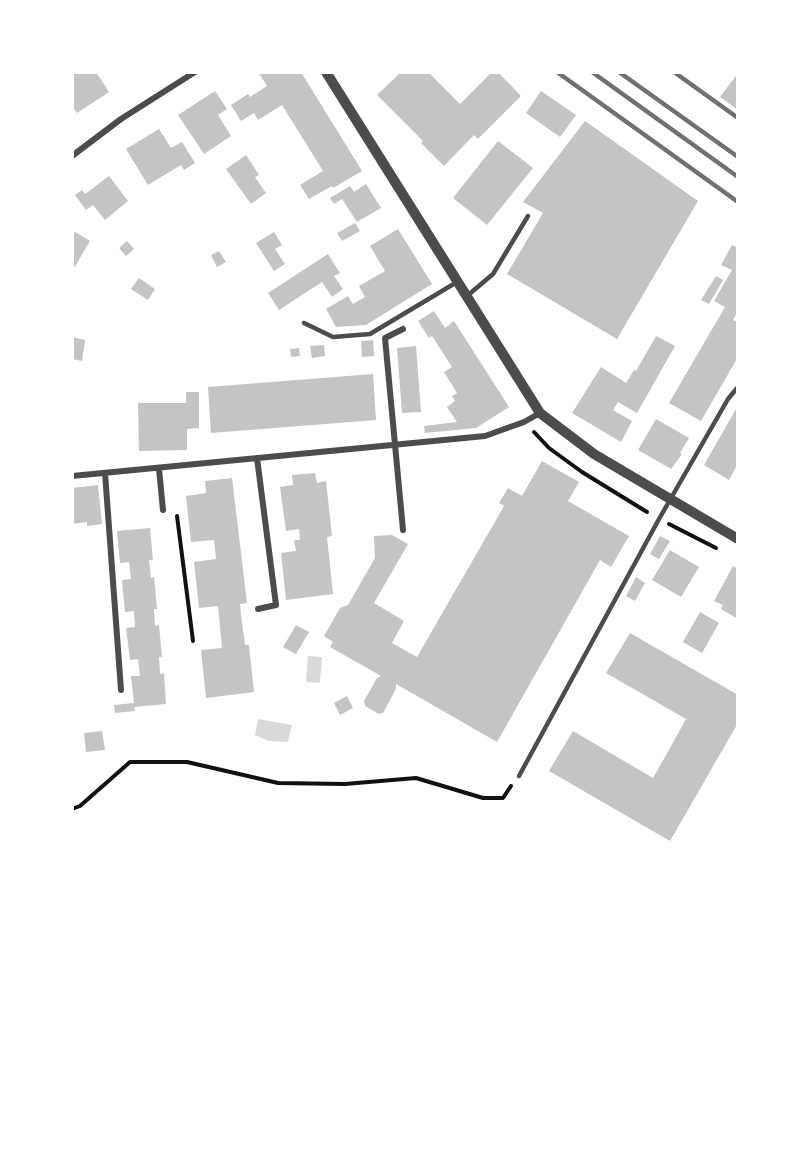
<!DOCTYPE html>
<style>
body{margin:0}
#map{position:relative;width:810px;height:1175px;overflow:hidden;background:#fff;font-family:Figtree,sans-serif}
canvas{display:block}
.frame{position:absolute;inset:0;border:74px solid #fff;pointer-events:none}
</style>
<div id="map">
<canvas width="810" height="1175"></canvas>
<div class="frame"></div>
</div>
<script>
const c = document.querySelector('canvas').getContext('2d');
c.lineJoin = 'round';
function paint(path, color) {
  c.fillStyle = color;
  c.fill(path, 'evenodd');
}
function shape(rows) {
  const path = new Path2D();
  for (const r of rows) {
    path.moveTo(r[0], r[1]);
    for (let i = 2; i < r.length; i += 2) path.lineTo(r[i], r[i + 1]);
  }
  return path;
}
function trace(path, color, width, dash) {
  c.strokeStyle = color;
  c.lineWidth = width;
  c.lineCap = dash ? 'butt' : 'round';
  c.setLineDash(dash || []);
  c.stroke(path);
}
paint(shape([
 [308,656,322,657,320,683,306,682],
 [258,719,292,725,288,742,269,741,255,735]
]), '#d9d9d9');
paint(shape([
 [72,72,96,72,109,92,77,113,72,106],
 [258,72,301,72,362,171,333,188,332,186,309,199,300,185,323,171,282,105,258,120,254,113,241,121,231,105,248,94,250,97,267,86],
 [401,72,428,72,460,104,492,72,498,72,521,96,478,139,474,135,444,166,421,143,423,141,377,95],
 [738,73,738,110,720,97],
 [215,91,227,109,218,115,231,136,204,154,178,115],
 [541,91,576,115,560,137,526,113],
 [585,121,698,201,617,339,507,274,543,213,523,202],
 [159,129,171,148,182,142,195,163,184,170,181,165,148,185,126,149],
 [498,141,533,168,487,225,453,198],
 [246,155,259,175,255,177,266,193,251,204,226,169],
 [109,176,128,201,105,220,93,205,86,210,75,195,82,190,85,194],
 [366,184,381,208,357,222,342,199,334,204,330,198,350,186,354,192],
 [355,223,360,231,342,241,337,233],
 [398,229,432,284,366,325,336,327,326,309,348,296,353,304,365,297,359,286,385,271,370,246],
 [72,230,90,241,74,268,72,267],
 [274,232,282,245,275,249,285,264,274,271,256,243],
 [127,241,134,249,126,256,119,248],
 [732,245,738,248,738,311,733,320,738,322,738,357,701,421,669,403,725,307,714,301,732,270,721,265],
 [219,251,226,262,217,267,211,255],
 [328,254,340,273,334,276,343,289,332,297,322,282,279,310,268,293],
 [716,276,723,280,709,304,701,300],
 [139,278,155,289,148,300,131,289],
 [434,311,445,328,454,321,509,407,476,428,425,433,424,426,457,422,447,407,455,401,452,396,457,393,444,372,452,367,432,336,429,338,418,321],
 [656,336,675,346,637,413,618,402,613,410,632,421,621,442,572,413,601,367,626,383,634,370,636,371],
 [72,337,85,340,82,361,72,359],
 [373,340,374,356,362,357,361,341],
 [324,345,325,356,312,358,310,346],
 [416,346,421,412,402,413,397,348],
 [299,348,300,356,291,357,290,349],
 [373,374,376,420,211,433,208,387],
 [186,392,199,392,199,428,187,429,187,450,139,451,138,403,186,403],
 [736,409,738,410,738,463,729,480,704,465],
 [656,419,689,438,680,453,682,454,671,469,638,450],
 [542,461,579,482,568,501,629,536,611,567,600,560,497,742,396,684,396,689,383,713,379,714,365,706,364,701,377,678,381,676,330,647,333,642,324,636,340,608,348,605,375,558,374,536,392,535,408,544,374,603,404,621,392,643,417,657,504,506,499,503,508,488,522,496],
 [315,473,317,483,326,481,332,536,327,537,333,594,286,600,281,553,296,551,294,540,300,540,299,529,286,531,280,487,293,485,292,475],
 [232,478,247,603,240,604,241,615,245,645,249,645,254,692,206,698,201,650,222,648,218,606,199,608,194,562,216,559,215,549,214,540,191,542,186,496,206,493,205,481],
 [98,485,102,524,87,526,87,522,72,524,72,488],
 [150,528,153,560,149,560,151,578,154,577,157,609,154,609,155,626,159,625,162,657,159,657,160,674,164,673,166,704,134,707,135,711,115,713,114,705,134,703,131,676,140,676,138,659,130,660,126,628,135,627,134,611,125,612,122,580,131,579,129,562,120,563,117,531],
 [660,536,670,541,659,559,650,554],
 [670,550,699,567,681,597,652,580],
 [733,566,738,569,738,619,721,609,723,605,714,601],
 [636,577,645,583,635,601,626,596],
 [700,612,719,623,702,653,683,642],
 [296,625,309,632,296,654,283,647],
 [630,633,738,695,738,723,670,841,549,771,573,731,653,778,670,748,686,719,606,673],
 [347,696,353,708,340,715,334,703],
 [102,731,105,750,86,752,84,733]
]), '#c4c4c4');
trace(shape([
 [534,432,549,448,582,472,647,512],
 [177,516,193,641],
 [669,524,716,548],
 [72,809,80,806,130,762,187,762,278,783,345,784,416,778,483,798,503,798,511,786]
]), '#111', 4);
trace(shape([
 [467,296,493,274,528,216],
 [304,323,333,337,370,334,457,282],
 [519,776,659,519,728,399,738,387]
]), '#4c4c4c', 4.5);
trace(shape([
 [72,156,121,119,195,72],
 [403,329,385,338,403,530],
 [257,458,276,605,258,609],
 [159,469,163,510],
 [105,473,121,690],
 [72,476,485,436,524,422,540,413]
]), '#4c4c4c', 6);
trace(shape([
 [326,72,540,413,594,454,738,539]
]), '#4c4c4c', 10);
trace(shape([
 [557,72,738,202],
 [592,72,738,177],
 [619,72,738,157],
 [674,72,738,118]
]), '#707070', 4.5);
</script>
